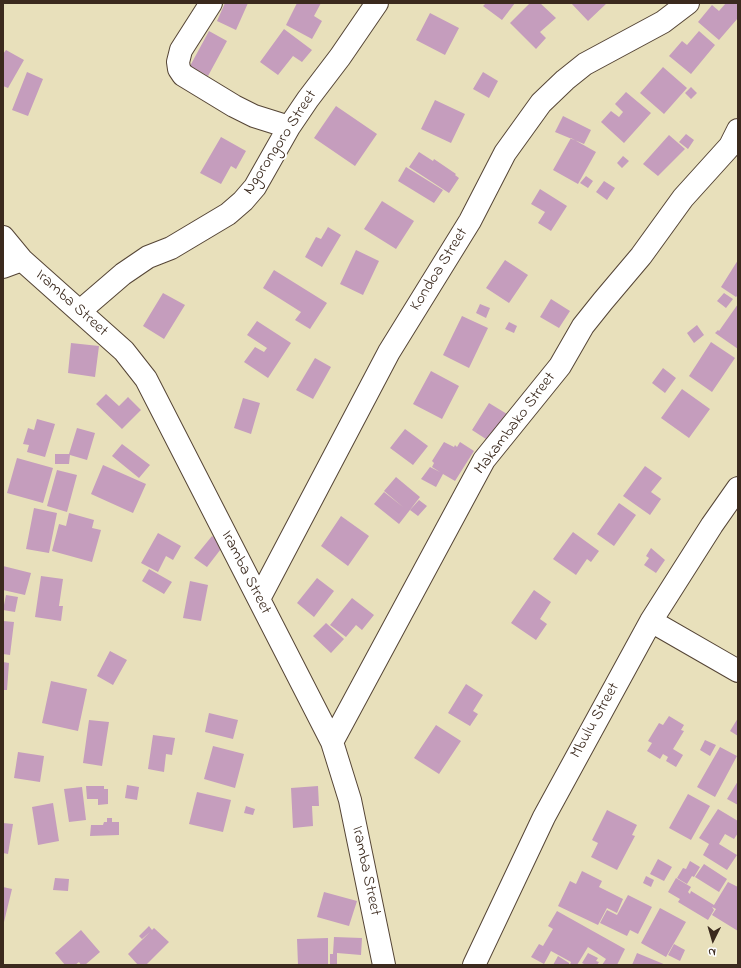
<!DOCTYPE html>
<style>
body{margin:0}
#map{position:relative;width:741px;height:968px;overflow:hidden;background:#e8e0bb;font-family:"Indie Flower",sans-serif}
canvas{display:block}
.frame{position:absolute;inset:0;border:4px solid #3b2a1e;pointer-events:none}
.north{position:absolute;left:693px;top:920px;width:40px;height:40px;-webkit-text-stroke:3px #fff;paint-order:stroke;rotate:185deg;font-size:11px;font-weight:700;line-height:16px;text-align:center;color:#3b2a1e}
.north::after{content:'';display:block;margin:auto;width:14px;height:18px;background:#3b2a1e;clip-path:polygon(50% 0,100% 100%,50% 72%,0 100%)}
</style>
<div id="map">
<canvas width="741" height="968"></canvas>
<div class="frame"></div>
<div class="north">N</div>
</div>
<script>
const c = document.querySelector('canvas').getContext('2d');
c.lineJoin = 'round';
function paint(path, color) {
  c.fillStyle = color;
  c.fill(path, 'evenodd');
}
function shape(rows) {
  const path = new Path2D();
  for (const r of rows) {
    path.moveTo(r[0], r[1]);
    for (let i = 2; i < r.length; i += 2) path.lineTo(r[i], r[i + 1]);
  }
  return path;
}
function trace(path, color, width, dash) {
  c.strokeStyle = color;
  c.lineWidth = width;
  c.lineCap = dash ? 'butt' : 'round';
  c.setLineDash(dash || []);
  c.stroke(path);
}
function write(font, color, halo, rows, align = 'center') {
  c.font = font + ' "Indie Flower",sans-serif';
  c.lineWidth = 4;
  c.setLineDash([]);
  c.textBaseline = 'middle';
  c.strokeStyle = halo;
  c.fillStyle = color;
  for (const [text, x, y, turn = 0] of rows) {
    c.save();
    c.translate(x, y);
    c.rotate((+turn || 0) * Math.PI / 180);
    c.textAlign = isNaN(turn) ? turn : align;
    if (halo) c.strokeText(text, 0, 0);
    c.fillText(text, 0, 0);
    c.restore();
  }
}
paint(shape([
 [225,3,248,3,236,30,217,21],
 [297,3,321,3,314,16,322,21,312,39,286,25],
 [486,3,515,3,502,20,483,6],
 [530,3,540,3,556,18,540,32,546,38,536,49,510,23],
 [571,3,607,3,588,21],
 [726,3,738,3,738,18,719,40,698,22,712,5,719,11],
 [430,13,459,28,445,55,416,40],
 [284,29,312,50,302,62,293,56,278,75,260,62],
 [209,31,227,41,208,76,190,66],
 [699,31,715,45,691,74,669,56,682,41,687,45],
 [6,50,24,60,8,88,3,86,3,54],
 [663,67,687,88,664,114,640,93],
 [27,72,43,79,28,116,12,110],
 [483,72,498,81,489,98,473,89],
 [691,87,697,93,691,99,685,93],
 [626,92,651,113,624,143,601,122,611,111,619,117,623,112,615,104],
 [435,100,465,114,451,143,421,129],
 [336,106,377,134,355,166,314,138],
 [563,116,591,130,584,144,555,132],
 [686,134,694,140,688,149,679,142],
 [669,135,685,149,658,176,643,164],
 [221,137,246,151,236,169,231,166,221,184,200,173],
 [571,138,596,152,578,184,553,170],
 [419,152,433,161,434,159,456,174,455,175,459,178,449,193,409,167],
 [623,156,629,161,622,168,617,163],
 [406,167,443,190,434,203,398,181],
 [586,176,593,181,588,188,580,183],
 [604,181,615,188,607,200,596,192],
 [540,189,567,206,551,231,538,223,545,212,531,204],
 [382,201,414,221,396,249,364,229],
 [328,227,341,235,322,267,305,257,316,237,321,239],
 [356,250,379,261,363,295,340,284],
 [505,260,528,275,509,303,486,288],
 [738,260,738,295,736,297,721,287],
 [274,270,327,303,310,329,295,320,301,312,263,288],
 [163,293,185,305,164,339,143,326],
 [724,293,733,299,726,308,717,301],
 [551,299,570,311,559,328,540,317],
 [480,304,490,308,486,318,476,313],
 [738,304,738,349,715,333,718,330,719,331],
 [462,316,488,328,469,368,443,355],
 [257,321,291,343,268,378,244,362,255,347,264,352,267,348,247,335],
 [509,322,517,326,514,333,505,329],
 [697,325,704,335,694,343,687,333],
 [711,342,735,358,712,392,689,376],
 [71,343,99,346,95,377,68,373],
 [315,358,331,367,313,399,296,390],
 [663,368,676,378,665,393,652,383],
 [431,371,459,386,442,419,413,404],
 [682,389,710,409,689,438,661,418],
 [106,394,119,406,128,397,141,410,122,429,96,404],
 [243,398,260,403,251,434,234,428],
 [489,403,507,414,489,441,472,430],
 [37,419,55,424,45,457,27,452,29,445,23,444,28,428,34,430],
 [77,428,95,433,87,460,70,455,69,464,55,464,55,454,69,454],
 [405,429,428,446,413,465,390,448],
 [444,442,454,447,455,445,457,447,460,442,474,451,455,481,443,474,436,487,421,479,430,467,440,472,432,467,434,463,432,461],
 [122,444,150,465,139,478,112,456],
 [17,458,53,468,43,503,7,493],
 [103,465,146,484,133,513,91,494],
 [645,466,662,478,651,492,661,499,650,515,623,496],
 [57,470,77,475,67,512,47,506],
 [396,477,420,497,399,524,374,504,384,492,403,507,384,491],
 [419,500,427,506,418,516,410,510],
 [619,503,636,515,614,546,597,534],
 [34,508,57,513,49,553,26,549],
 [69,513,94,520,92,528,101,530,92,562,52,551,59,524,66,526],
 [341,516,369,536,348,566,321,546],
 [573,532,599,551,591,562,587,559,576,575,553,559],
 [158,533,181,546,173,560,166,556,158,572,141,563],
 [212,536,224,545,207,567,194,558],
 [651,548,665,560,656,573,644,565,649,558,646,556],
 [3,566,31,573,25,595,3,590],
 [149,569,172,582,164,594,142,581],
 [41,576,63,579,59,606,63,606,61,621,35,617],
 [317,578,334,591,314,617,297,603],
 [190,581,208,585,201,621,183,618],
 [534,590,551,602,540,619,547,624,536,640,511,623],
 [6,595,18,597,15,612,3,610],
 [352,598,374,615,362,630,356,625,346,637,330,625],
 [3,621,14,622,10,655,3,654],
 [326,623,344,639,331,653,313,636],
 [110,651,127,660,113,685,97,676],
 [3,662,9,663,7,690,3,690],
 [51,681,87,689,78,731,42,723],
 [466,684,483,695,473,711,478,714,470,726,448,713],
 [209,713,238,720,233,739,205,732],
 [669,716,684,725,681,730,684,731,673,749,683,755,676,767,666,761,668,757,663,754,660,759,647,751,652,743,648,741,659,723,663,725],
 [738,718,738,736,730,731],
 [89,720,109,722,102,766,83,763],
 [436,725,461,741,439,774,414,758],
 [153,735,175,738,172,755,166,754,164,772,148,769],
 [705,740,716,745,710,756,700,750],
 [213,746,244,754,235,788,204,779],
 [720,747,737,756,715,797,697,787],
 [18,752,44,756,40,782,14,778],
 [738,781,738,805,727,799],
 [127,785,139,787,137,800,125,798],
 [86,786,104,786,104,789,108,789,108,804,98,805,98,799,87,799],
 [318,786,319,806,312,806,313,826,293,828,291,788],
 [82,787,86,820,69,822,64,789],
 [197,792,231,800,223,832,189,824],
 [688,794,710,806,691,840,669,828],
 [53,803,59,841,38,845,32,807],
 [246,806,255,809,253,815,244,813],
 [718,809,738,821,738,833,734,839,725,834,719,844,737,855,727,870,703,855,709,844,699,838],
 [607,810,637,825,632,835,635,836,617,870,591,857,598,843,592,840],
 [107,818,112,818,112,822,119,822,119,835,90,836,91,825,103,825,104,822,107,822],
 [3,823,13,824,8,854,3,853],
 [658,859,672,867,664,881,650,874],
 [690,861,700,867,694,877,692,876,687,884,677,878,683,868,686,869],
 [704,864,727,879,719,892,695,877],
 [582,871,602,881,599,887,623,899,617,913,607,908,598,925,558,906,570,881,576,884],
 [646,876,654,880,651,887,643,883],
 [55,878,69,879,68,891,53,890],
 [676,878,691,887,688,892,690,894,691,891,714,905,728,882,738,887,738,931,712,915,716,909,712,907,714,910,708,920,678,902,680,899,668,892],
 [3,887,12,889,4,922,3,922],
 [324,892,357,901,349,926,317,917],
 [628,895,652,907,638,934,630,930,627,936,600,923,607,910,617,915],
 [660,908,686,922,666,957,641,943],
 [557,911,625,949,617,965,602,965,606,959,588,947,577,965,570,965,571,962,551,951,544,964,531,957,539,944,543,946,553,929,548,926],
 [149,926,152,930,154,928,169,942,146,965,138,965,128,954,150,932,142,939,139,936],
 [81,930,100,952,85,965,81,965,79,962,75,965,65,965,55,953],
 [334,937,362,938,361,955,337,953,337,965,330,965,330,954,333,954],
 [328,938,328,965,298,965,297,939],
 [674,944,685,950,680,961,668,955],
 [588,953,598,958,596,961,599,962,597,965,586,965,582,963],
 [637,953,666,965,632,965],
 [558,956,569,963,569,965,553,965]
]), '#c59dbd');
const street = shape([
 [211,3,181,50,178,62,179,69,183,75,234,106,254,116,289,127],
 [3,237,22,260,124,351,146,379,332,742,350,800,384,965],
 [3,267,22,260],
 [80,311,123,274,148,257,171,248,228,214,243,201,255,187,289,127,308,99,340,57,377,3],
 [259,599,389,352,470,221,505,153,541,103,565,80,585,64,663,22,688,3],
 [651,621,738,671],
 [332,742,484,460,560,366,583,326,603,301,641,256,683,198,730,146,738,130],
 [474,965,544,817,651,621,712,525,738,488]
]);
trace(street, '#554536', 24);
trace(street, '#fff', 22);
write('16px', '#3b2a1e', '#fff', [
 ["Ngorongoro Street",281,143,-57],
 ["Kondoa Street",440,270,-58],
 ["Iramba Street",71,304,42],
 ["Makambako Street",516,424,-53],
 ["Iramba Street",245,573,63],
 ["Mbulu Street",596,721,-61],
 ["Iramba Street",365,871,78]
]);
</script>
